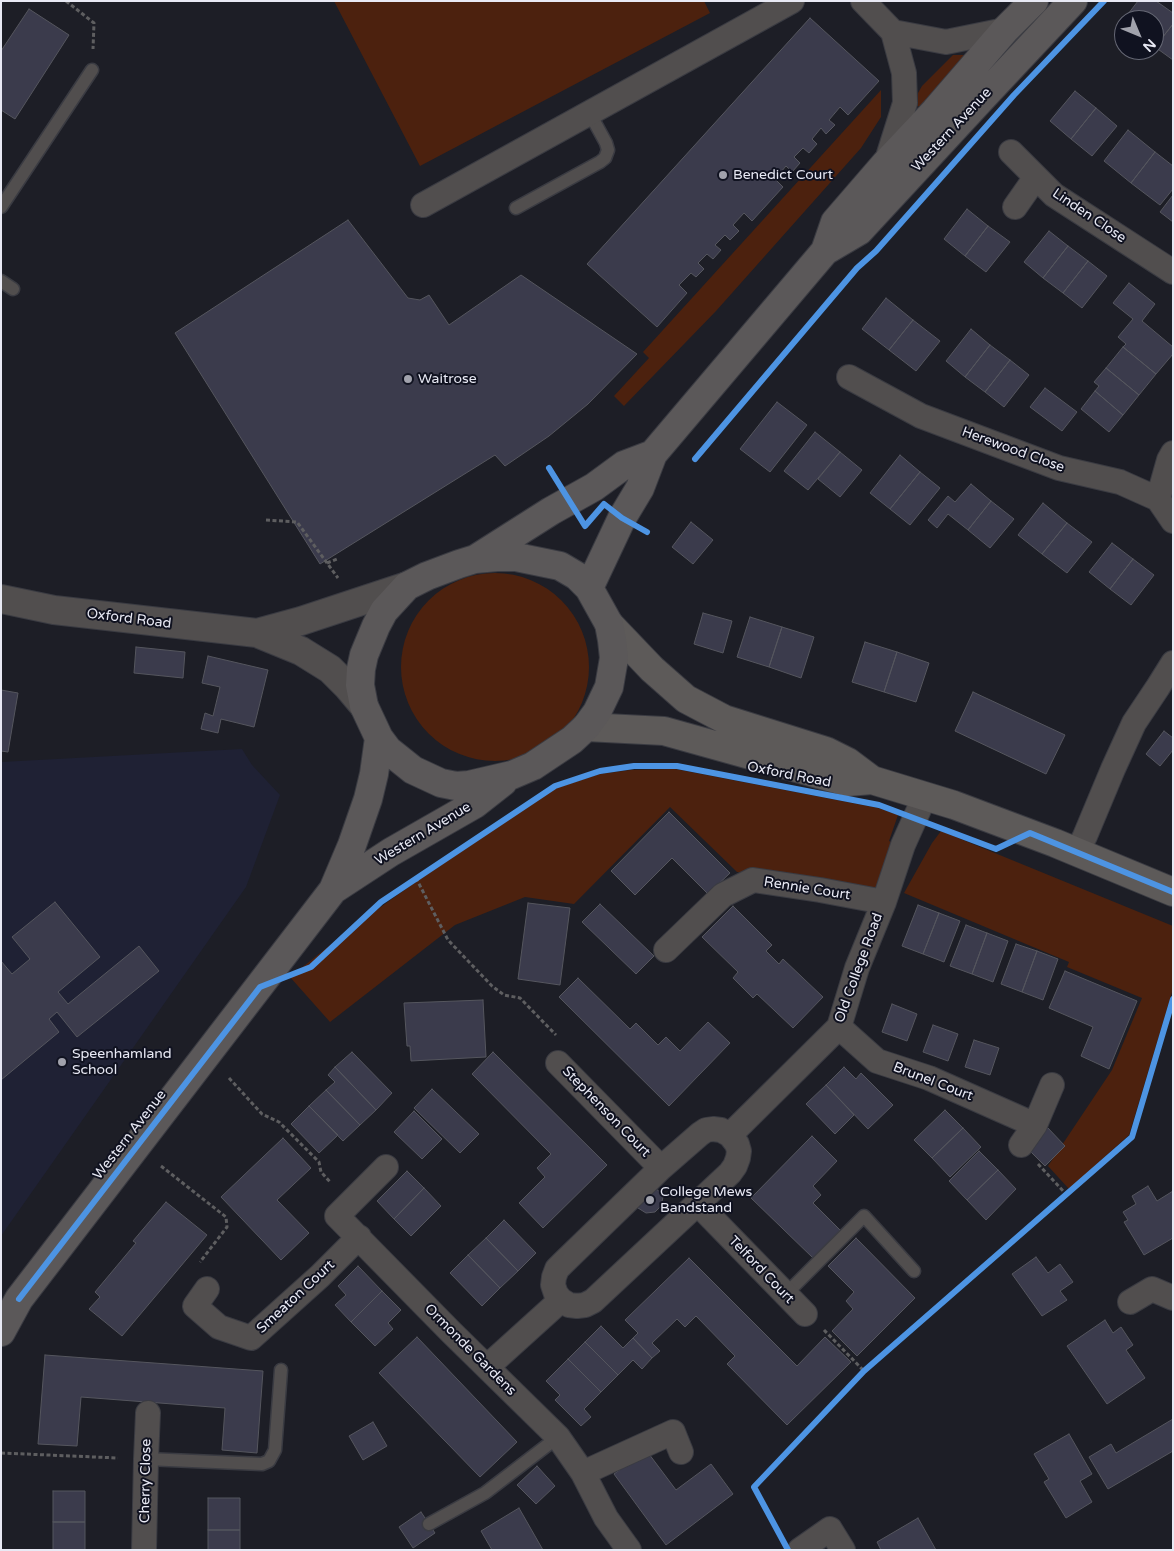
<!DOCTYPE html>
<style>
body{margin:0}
#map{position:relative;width:1174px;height:1551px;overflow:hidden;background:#1d1e26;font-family:"Varela Round",sans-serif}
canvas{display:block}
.frame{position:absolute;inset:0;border:2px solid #e8e9f4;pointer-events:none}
.north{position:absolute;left:1114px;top:10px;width:50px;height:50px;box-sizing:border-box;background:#101220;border:1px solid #666875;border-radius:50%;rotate:135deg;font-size:14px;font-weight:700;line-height:20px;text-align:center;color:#e8e9f4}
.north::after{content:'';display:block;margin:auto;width:18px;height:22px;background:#a1a2ac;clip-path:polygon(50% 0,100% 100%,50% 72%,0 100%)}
</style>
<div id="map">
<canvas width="1174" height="1551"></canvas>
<div class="frame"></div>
<div class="north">N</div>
</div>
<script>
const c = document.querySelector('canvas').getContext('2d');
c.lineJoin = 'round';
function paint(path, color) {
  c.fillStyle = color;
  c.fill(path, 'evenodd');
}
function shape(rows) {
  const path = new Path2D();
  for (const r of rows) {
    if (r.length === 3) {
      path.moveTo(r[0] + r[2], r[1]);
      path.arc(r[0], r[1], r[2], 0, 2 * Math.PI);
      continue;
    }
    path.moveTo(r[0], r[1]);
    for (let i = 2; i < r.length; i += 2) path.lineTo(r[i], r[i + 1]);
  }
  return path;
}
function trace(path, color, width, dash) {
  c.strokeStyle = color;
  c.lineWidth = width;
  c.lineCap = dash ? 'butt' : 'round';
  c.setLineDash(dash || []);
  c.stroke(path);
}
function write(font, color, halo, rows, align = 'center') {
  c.font = font + ' "Varela Round",sans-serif';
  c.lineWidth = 4;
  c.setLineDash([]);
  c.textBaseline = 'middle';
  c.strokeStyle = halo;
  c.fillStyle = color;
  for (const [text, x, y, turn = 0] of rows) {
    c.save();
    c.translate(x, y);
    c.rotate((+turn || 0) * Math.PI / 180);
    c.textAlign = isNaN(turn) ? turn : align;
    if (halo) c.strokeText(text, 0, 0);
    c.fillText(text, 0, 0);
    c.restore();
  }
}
paint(shape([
 [242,749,252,765,280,795,246,887,1,1236,1,762]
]), '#1f2134');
paint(shape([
 [334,1,704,1,710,13,420,166],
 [953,55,969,55,921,107,917,106,918,93,922,86],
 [881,90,881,117,861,148,716,311,624,406,614,396,649,358,643,352],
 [495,667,94],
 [675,769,878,808,898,815,889,841,899,846,882,896,737,872,670,807,574,904,525,897,455,925,330,1022,290,977,354,926,420,879,556,788,600,774,631,770],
 [941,831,1173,926,1173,989,1129,1135,1069,1189,1048,1166,1112,1070,1142,998,1067,967,1069,962,904,893,932,843]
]), '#4c210e');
const building = shape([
 [1138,1,1156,1,1173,13,1173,24,1155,47,1154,46,1154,20,1124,20,1124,24,1122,22,1138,1],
 [29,9,69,35,15,119,1,110,1,51,29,9],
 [810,18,879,81,848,115,840,107,829,120,835,125,826,134,821,128,812,139,817,144,809,153,803,148,794,157,800,163,792,172,786,166,775,179,783,187,752,221,744,213,733,225,739,231,730,240,725,235,715,245,721,250,713,259,707,254,698,263,704,269,696,277,691,273,679,285,687,293,657,327,587,264,810,18],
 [1173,24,1173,60,1155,47,1173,24],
 [1075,91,1096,108,1071,139,1050,121,1075,91],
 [1096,108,1117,126,1092,156,1071,139,1096,108],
 [1128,130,1155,152,1131,183,1104,161,1128,130],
 [1155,152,1173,166,1173,189,1160,205,1131,183,1155,152],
 [1173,195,1173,222,1160,212,1173,195],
 [967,209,988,226,965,256,944,239,967,209],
 [348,220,408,298,420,300,429,295,449,325,521,275,637,354,588,404,549,436,505,466,495,455,320,564,175,333,348,220],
 [988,226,1010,242,986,272,965,256,988,226],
 [1049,231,1068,246,1043,278,1024,262,1049,231],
 [1068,246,1088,261,1063,293,1043,278,1068,246],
 [1088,261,1107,276,1082,308,1063,293,1088,261],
 [1129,283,1155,304,1142,321,1173,347,1173,354,1156,374,1123,347,1126,344,1118,337,1133,319,1113,303,1129,283],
 [886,298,913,320,889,350,862,329,886,298],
 [913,320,940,341,916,371,889,350,913,320],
 [971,329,990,345,965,377,946,361,971,329],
 [990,345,1010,360,985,392,965,377,990,345],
 [1123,347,1156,374,1139,395,1106,368,1123,347],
 [1010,360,1029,375,1004,407,985,392,1010,360],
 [1106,368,1139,395,1123,415,1095,391,1099,386,1094,382,1106,368],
 [1045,388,1077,412,1062,431,1030,407,1045,388],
 [1095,391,1123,415,1109,432,1081,409,1095,391],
 [777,402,807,425,770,472,740,449,777,402],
 [815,432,840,452,808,490,784,471,815,432],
 [840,452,862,470,840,497,818,479,840,452],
 [900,455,920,472,890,509,870,493,900,455],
 [920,472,940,488,910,525,890,509,920,472],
 [971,484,991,501,968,530,948,514,937,528,928,520,948,496,955,502,971,484],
 [991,501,1014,519,990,548,968,530,991,501],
 [1043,503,1067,523,1042,554,1018,535,1043,503],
 [691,522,713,540,693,564,672,547,691,522],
 [1067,523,1092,542,1067,573,1042,554,1067,523],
 [1112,543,1133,559,1110,589,1089,572,1112,543],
 [1133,559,1154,575,1131,605,1110,589,1133,559],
 [703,613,732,621,723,653,694,644,703,613],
 [750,617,782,627,769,667,737,657,750,617],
 [782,627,814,637,801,678,769,667,782,627],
 [865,642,897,652,884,692,852,682,865,642],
 [136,647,185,652,183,678,134,673,136,647],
 [897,652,929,663,916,702,884,692,897,652],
 [208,656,268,670,254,727,221,719,218,733,201,729,205,713,213,716,220,687,202,683,208,656],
 [1,690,18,693,8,752,1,751,1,690],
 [973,692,1065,735,1046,774,955,731,973,692],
 [1164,731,1173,738,1173,750,1160,766,1146,754,1164,731],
 [669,812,730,873,708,894,672,858,635,895,611,871,669,812],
 [55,902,100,957,58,992,68,1004,139,946,159,971,77,1037,57,1012,49,1019,59,1032,1,1080,1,961,12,974,30,959,12,937,55,902],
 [528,903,570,908,560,985,518,979,528,903],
 [600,904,654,956,636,974,582,922,600,904],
 [918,905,939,913,923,954,902,946,918,905],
 [733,906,772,945,766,951,779,964,783,959,823,997,793,1028,757,994,753,998,733,978,738,972,702,937,733,906],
 [939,913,960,921,944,962,923,954,939,913],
 [966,925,987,933,972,974,950,966,966,925],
 [987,933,1008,941,993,982,972,974,987,933],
 [1016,944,1037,951,1022,992,1001,984,1016,944],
 [1037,951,1058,959,1043,1000,1022,992,1037,951],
 [1065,971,1137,1001,1109,1069,1081,1056,1093,1027,1049,1008,1065,971],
 [578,978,630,1029,636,1023,658,1045,666,1037,680,1051,708,1022,730,1043,669,1106,559,997,578,978],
 [483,1000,486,1057,411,1061,410,1046,407,1046,404,1003,483,1000],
 [892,1004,917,1014,907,1041,882,1032,892,1004],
 [933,1025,958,1034,948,1061,923,1052,933,1025],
 [974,1040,999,1048,990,1075,965,1067,974,1040],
 [352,1052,392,1093,376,1110,335,1067,352,1052],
 [493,1052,607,1165,543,1228,519,1203,545,1177,537,1168,551,1154,472,1074,493,1052],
 [335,1067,376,1110,360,1125,326,1090,335,1082,328,1075,335,1067],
 [844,1067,856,1079,861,1073,893,1105,868,1129,826,1085,844,1067],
 [826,1085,854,1115,835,1134,806,1104,826,1085],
 [432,1089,479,1134,460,1153,414,1108,432,1089],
 [326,1090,360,1125,343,1141,309,1106,326,1090],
 [309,1106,338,1135,319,1153,291,1124,309,1106],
 [945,1110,963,1128,932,1158,914,1140,945,1110],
 [414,1111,442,1139,422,1159,394,1132,414,1111],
 [1047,1127,1065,1146,1045,1166,1026,1147,1047,1127],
 [963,1128,981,1147,950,1177,932,1158,963,1128],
 [812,1136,837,1161,813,1186,821,1195,813,1203,840,1230,813,1258,751,1198,812,1136],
 [283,1138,311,1168,277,1200,309,1233,281,1260,221,1197,283,1138],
 [979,1151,998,1170,967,1200,949,1181,979,1151],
 [998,1170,1016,1189,986,1220,967,1200,998,1170],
 [407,1171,424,1188,394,1219,377,1201,407,1171],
 [1148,1186,1157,1201,1173,1191,1173,1238,1144,1255,1124,1222,1128,1220,1123,1212,1136,1204,1132,1196,1148,1186],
 [424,1188,441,1206,411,1236,394,1219,424,1188],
 [655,1188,661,1193,663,1197,661,1206,655,1212,646,1213,638,1208,636,1204,655,1188],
 [166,1202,207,1235,122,1336,89,1309,100,1297,95,1292,136,1243,133,1241,166,1202],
 [504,1220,536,1253,518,1271,486,1238,504,1220],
 [486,1238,518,1271,500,1288,468,1255,486,1238],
 [856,1238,915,1298,857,1356,832,1331,853,1309,846,1301,854,1292,828,1266,856,1238],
 [468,1255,500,1288,482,1306,450,1273,468,1255],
 [1036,1257,1048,1273,1060,1264,1073,1282,1060,1291,1067,1300,1042,1316,1012,1274,1036,1257],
 [689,1258,797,1366,825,1337,851,1362,787,1425,727,1364,735,1356,696,1316,685,1327,677,1319,652,1343,660,1351,652,1358,633,1338,638,1333,625,1320,689,1258],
 [358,1266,382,1291,351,1322,335,1305,346,1295,338,1286,358,1266],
 [382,1291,401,1310,388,1323,393,1329,375,1346,351,1322,382,1291],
 [1105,1320,1113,1333,1121,1327,1133,1345,1126,1350,1145,1378,1107,1404,1067,1346,1105,1320],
 [601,1326,623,1348,633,1338,652,1358,642,1369,633,1360,618,1375,585,1342,601,1326],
 [417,1337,517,1442,480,1477,379,1373,417,1337],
 [585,1342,618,1375,601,1392,568,1359,585,1342],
 [45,1355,263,1371,257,1453,222,1450,225,1408,81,1397,77,1446,38,1444,45,1355],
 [568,1359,601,1392,584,1409,591,1417,581,1426,555,1400,560,1395,546,1381,568,1359],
 [1173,1419,1173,1451,1108,1489,1089,1457,1111,1444,1116,1453,1173,1419],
 [373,1422,387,1446,363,1460,349,1436,373,1422],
 [1069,1434,1092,1474,1080,1481,1092,1502,1066,1518,1044,1482,1049,1479,1034,1454,1069,1434],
 [646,1450,676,1490,711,1464,733,1494,666,1545,614,1474,646,1450],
 [537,1466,555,1486,536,1504,517,1485,537,1466],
 [53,1491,85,1491,85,1522,53,1522,53,1491],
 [208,1498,240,1498,240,1530,208,1530,208,1498],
 [519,1508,543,1550,492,1550,481,1531,519,1508],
 [421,1512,435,1533,413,1548,399,1527,421,1512],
 [918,1518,936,1550,881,1550,877,1542,918,1518],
 [53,1522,85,1522,85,1550,53,1550,53,1522],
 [208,1530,240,1530,240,1550,208,1550,208,1530]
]);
paint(building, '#3b3b4c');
trace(building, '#55565e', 1);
const service = shape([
 [1,207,92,70],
 [516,208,600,162,605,158,608,150,606,143,589,112],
 [1,281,13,289],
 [785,1295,864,1216,914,1271],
 [146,1459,262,1464,269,1461,275,1450,281,1370],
 [429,1524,485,1493,558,1437]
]);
const minor = shape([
 [863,1,893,32,904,73,905,103,886,163],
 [893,32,946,42,1005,30],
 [1011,152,1054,195,1173,272],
 [423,205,792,1],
 [1015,207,1036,177],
 [849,377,921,416,1059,468,1120,482,1158,499,1173,521],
 [1158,499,1169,460,1173,453],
 [1077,852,1085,836,1113,769,1134,723,1158,687,1173,663],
 [666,950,723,895,753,880,820,890,884,902],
 [839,1027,877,1061,929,1078,1035,1125],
 [558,1063,661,1168],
 [713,1129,721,1130,730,1135,737,1144,739,1151,738,1158,735,1166,730,1173,593,1301,585,1305,577,1306,569,1305,561,1300,556,1294,553,1285,554,1277,557,1269,563,1263,661,1168,700,1134,706,1130,713,1129],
 [730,1135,839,1027,857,968,884,902,903,845,925,796],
 [1021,1145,1035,1125,1052,1085],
 [386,1167,337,1216,451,1332,558,1437,583,1473,606,1518,629,1550],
 [697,1203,805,1314],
 [207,1289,195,1306,219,1327,251,1338,320,1276,359,1237],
 [1130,1302,1152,1289,1173,1298],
 [487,1367,561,1300],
 [583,1473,673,1432,681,1452],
 [144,1550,146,1459,148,1413],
 [800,1550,830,1529,843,1550]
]);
const tertiary = shape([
 [1,599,54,610,257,633,301,651,330,669,348,687,364,706],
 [257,633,301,621,407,586]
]);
const secondary = shape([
 [609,624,652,669,686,699,724,719,826,751,848,762,872,780,954,805,1055,843,1173,892],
 [586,727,664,731,847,782,872,780]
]);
const primary = shape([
 [825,251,835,222,886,163,935,111,1005,30,1034,1],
 [497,557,516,557,560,566,577,576,589,588,609,624,612,640,614,658,609,687,597,712,586,727,572,740,533,766,512,775,469,785,456,786,441,783,413,770,388,750,379,738,364,706,360,685,361,669,364,655,376,626,384,611,407,586,427,576,459,564,475,559,497,557],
 [477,558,551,511,594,487,624,465,653,454],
 [589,588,622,518,640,488,653,454,825,251,859,231,983,97,1073,1],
 [333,890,391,852,475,804,503,782],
 [1,1332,19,1299,333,890,352,845,368,799,374,774,379,738]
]);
trace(service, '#3a3b42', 15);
trace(minor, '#3a3b42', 26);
trace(tertiary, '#3a3b42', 30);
trace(secondary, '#3a3b42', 30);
trace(primary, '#3a3b42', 30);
trace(shape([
 [66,1,94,23,93,49],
 [266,520,297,522,338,578],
 [327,563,337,559],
 [416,878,448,940,492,986,504,995,520,998,556,1035],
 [229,1078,262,1114,279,1122,319,1162,321,1172,331,1183],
 [1038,1164,1066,1194],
 [161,1166,226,1217,227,1227,200,1262],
 [824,1330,864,1371],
 [1,1453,118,1458]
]), '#5e5e60', 3, [4, 2.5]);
trace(service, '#514e4e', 12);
trace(minor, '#514e4e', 24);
trace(tertiary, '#514e4e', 28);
trace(secondary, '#5d5a59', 28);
trace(primary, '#5b5859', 28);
trace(shape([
 [695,459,857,268,876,251,1014,95,1104,1],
 [549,468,585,526,604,504,622,518,647,532],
 [19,1299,260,987,311,967,381,902,555,786,600,771,634,766,677,766,879,805,996,849,1030,833,1173,892],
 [788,1550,754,1487,864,1371,1132,1137,1173,999]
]), '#4d94e3', 6);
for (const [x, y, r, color] of [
 [723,175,5,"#a1a2ac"],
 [408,379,5,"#a1a2ac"],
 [62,1062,5,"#a1a2ac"],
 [650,1200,5,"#a1a2ac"]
]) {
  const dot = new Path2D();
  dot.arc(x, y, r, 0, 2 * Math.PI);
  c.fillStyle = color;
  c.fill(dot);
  trace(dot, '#101220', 2);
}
write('14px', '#e8e9f4', '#101220', [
 ["Western Avenue",952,130,-47],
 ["Linden Close",1089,216,34],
 ["Herewood Close",1013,450,20],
 ["Oxford Road",129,619,7],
 ["Oxford Road",789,775,11],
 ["Western Avenue",423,834,-31],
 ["Rennie Court",807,889,9],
 ["Old College Road",859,968,-70],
 ["Brunel Court",933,1082,21],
 ["Stephenson Court",606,1112,46],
 ["Western Avenue",130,1135,-52],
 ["Telford Court",761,1270,46],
 ["Smeaton Court",296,1297,-43],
 ["Ormonde Gardens",470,1350,45],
 ["Cherry Close",146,1481,-89]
]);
write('14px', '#e8e9f4', '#101220', [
 ["Benedict Court",733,175],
 ["Waitrose",418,379],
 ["Speenhamland",72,1054],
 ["School",72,1070],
 ["College Mews",660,1192],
 ["Bandstand",660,1208]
], 'left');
</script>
